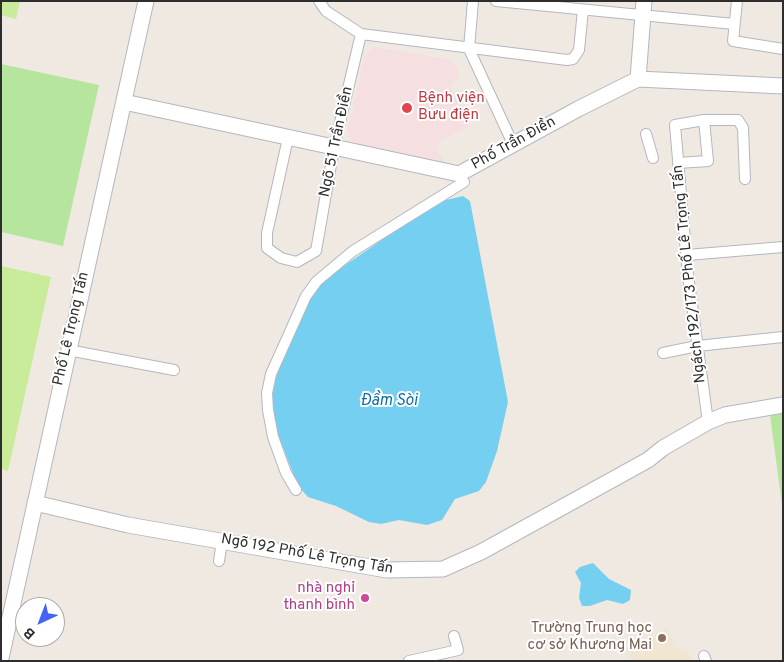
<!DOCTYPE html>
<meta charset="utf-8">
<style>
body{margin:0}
#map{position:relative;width:784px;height:662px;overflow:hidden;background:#efe9e1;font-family:Overpass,sans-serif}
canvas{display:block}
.frame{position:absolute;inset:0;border:2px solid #2e2e2e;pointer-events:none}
.north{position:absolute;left:15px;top:597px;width:50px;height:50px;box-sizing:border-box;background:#fff;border:1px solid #ababab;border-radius:50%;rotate:223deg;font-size:14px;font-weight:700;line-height:20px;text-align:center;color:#2e2e2e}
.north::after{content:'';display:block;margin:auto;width:18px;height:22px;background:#4264fb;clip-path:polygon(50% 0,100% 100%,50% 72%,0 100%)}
</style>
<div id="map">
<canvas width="784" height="662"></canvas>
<div class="frame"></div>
<div class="north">B</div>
</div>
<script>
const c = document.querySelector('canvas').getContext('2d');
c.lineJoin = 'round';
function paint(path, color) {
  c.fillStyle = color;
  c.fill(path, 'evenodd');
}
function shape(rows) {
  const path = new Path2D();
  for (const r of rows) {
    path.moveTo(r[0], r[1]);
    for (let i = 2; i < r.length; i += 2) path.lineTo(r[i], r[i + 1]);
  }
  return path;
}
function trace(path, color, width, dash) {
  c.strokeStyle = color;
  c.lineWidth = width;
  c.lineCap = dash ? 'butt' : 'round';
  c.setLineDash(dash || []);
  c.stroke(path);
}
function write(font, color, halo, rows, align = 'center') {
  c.font = font + ' Overpass,sans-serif';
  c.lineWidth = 4;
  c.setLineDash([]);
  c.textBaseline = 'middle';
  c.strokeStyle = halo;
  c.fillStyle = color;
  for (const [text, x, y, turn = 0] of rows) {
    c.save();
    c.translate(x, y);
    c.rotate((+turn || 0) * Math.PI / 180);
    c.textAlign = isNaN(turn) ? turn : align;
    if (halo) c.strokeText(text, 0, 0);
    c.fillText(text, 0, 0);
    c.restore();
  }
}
paint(shape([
 [667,628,676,647,687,652,692,661,629,661,631,650]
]), '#f0e6d1');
paint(shape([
 [375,47,448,59,455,64,460,78,451,82,451,87,469,127,439,141,437,149,446,165,356,147,347,132,365,56]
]), '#f5dfe0');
paint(shape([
 [1,64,99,85,63,246,1,232],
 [783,413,783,512,770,415]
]), '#b6e59e');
paint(shape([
 [1,1,20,1,16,19,1,15],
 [1,266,51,277,8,471,1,469]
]), '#c9ec9a');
paint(shape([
 [463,196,470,201,508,402,497,451,486,482,479,491,455,499,442,520,427,525,399,520,381,524,369,522,336,506,308,497,298,486,275,427,272,404,274,384,284,353,315,289,344,266,396,230,446,200],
 [593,563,609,579,631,590,630,600,623,604,607,600,590,606,582,606,579,598,581,583,575,572,580,567]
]), '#75cff0');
const street = shape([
 [319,1,326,11,361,34,567,60,573,59,579,50,583,10],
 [473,1,469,49,513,144],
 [496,1,734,24],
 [737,1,733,41,783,49],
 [646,134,653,158],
 [288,138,267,233,267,248,281,258,297,262,316,251,334,148,361,34],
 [678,163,708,161,704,120],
 [687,255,783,247],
 [68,350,174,370],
 [663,353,697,346,783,337],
 [708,422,688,275,675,125,704,120,738,120,743,128,745,179],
 [296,490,286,473,273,437,268,410,267,393,271,374,306,296,317,281,353,251,464,182],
 [219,561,222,541],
 [704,656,706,661],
 [409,661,458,650,454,636]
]);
const secondary = shape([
 [638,79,644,1],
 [124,102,459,174,578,109,638,79,783,86],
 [35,503,128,525,387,570,443,569,481,552,648,460,663,448,708,422,725,415,783,405],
 [1,658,146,1]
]);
trace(street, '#b4b7c1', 12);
trace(secondary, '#b4b7c1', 17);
trace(street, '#fff', 10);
trace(secondary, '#fff', 15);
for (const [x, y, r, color] of [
 [407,108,6,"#e0444e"],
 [365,598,5,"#d1479c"],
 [662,638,5,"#8d6e63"]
]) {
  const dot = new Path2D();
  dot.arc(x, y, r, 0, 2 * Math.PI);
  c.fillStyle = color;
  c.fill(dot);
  trace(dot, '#fff', 2);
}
write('15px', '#be3a42', '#fff', [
 ["Bệnh viện",418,99],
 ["Bưu điện",418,116]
], 'left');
write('15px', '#2e2e2e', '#fff', [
 ["Ngõ 51 Trần Điền",337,142,-78],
 ["Phố Trần Điền",514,144,-29],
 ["Ngách 192/173 Phố Lê Trọng Tấn",690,274,-96],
 ["Phố Lê Trọng Tấn",72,329,-77],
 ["Ngõ 192 Phố Lê Trọng Tấn",307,555,10]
]);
write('15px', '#b23c85', '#fff', [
 ["nhà nghỉ",355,589],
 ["thanh bình",355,606]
], 'right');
write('15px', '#785e54', '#fff', [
 ["Trường Trung học",652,629],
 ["cơ sở Khương Mai",652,646]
], 'right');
write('italic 16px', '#0d6fa3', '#fff', [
 ["Đầm Sòi",389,402]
]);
</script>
